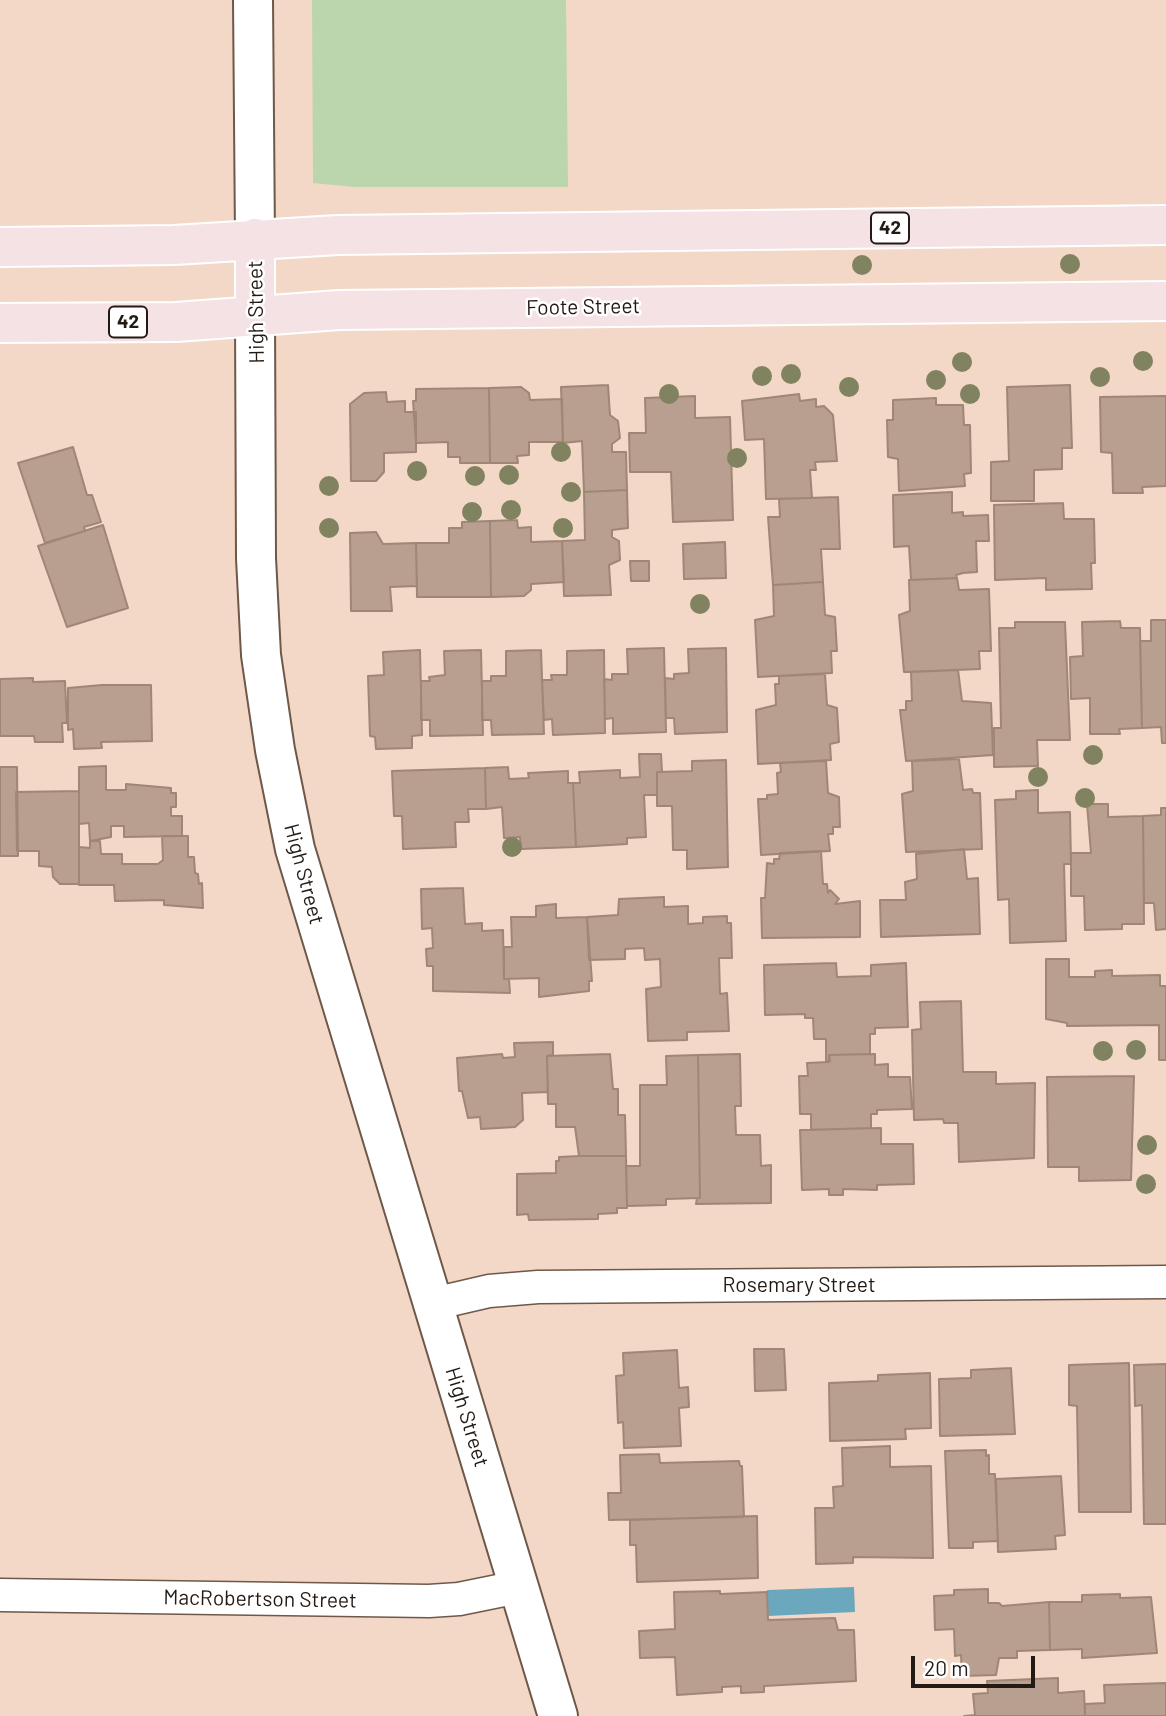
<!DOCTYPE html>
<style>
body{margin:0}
#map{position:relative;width:1166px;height:1716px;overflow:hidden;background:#f3d8c7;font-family:Barlow,sans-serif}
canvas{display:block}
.scale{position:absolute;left:911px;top:1656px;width:124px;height:32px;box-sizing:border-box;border:4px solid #241a14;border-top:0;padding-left:9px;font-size:21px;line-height:24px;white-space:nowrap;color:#241a14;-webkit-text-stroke:5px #fff;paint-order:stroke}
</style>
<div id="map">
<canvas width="1166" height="1716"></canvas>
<div class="scale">20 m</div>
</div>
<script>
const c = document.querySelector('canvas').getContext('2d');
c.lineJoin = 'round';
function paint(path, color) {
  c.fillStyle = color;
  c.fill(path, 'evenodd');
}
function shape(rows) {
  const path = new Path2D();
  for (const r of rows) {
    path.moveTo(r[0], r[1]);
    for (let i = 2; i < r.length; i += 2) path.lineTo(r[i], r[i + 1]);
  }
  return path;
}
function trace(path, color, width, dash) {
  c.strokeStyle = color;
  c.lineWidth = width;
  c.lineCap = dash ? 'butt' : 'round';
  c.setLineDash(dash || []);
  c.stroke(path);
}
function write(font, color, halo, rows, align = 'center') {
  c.font = font + ' Barlow,sans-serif';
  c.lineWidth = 5;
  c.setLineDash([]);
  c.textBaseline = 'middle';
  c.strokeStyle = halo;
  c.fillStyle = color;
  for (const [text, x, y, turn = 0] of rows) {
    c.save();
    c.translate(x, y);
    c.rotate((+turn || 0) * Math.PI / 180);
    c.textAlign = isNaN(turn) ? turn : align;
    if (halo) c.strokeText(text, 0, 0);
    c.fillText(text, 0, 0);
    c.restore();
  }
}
paint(shape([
 [312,0,566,0,568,187,354,187,313,183]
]), '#bbd6ac');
paint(shape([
 [854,1587,855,1612,768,1616,767,1590]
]), '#6ba8be');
const building = shape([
 [608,385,610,415,618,421,620,438,612,444,612,452,626,452,627,490,584,492,582,441,563,443,561,387,608,385],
 [1070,385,1072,448,1062,448,1062,469,1034,470,1034,501,991,501,991,462,1009,461,1007,387,1070,385],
 [521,387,529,393,530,400,562,399,563,442,529,442,529,455,517,456,518,463,490,463,489,388,521,387],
 [489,388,490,463,460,463,460,457,448,457,448,442,416,443,413,401,416,401,416,389,489,388],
 [386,392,387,402,405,401,405,412,416,412,416,452,384,453,384,472,376,481,351,481,350,404,364,393,386,392],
 [799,394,800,401,816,399,816,407,824,406,833,415,837,461,815,462,816,470,810,470,812,498,766,499,764,439,745,440,742,401,799,394],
 [695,396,695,418,730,417,733,520,673,522,671,472,630,472,629,433,646,433,645,398,695,396],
 [1166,396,1166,486,1142,487,1143,493,1113,493,1112,453,1101,452,1100,397,1166,396],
 [936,398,936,405,963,405,964,425,970,425,971,473,964,474,965,486,899,491,898,459,888,457,887,420,893,420,893,400,936,398],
 [73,447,87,495,92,495,101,522,84,527,85,531,45,543,18,463,73,447],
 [627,490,628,528,612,530,612,537,619,541,620,560,609,565,611,595,564,596,562,541,585,540,584,492,627,490],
 [952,492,952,513,963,512,963,516,988,515,989,541,976,541,977,572,963,573,956,575,957,578,911,580,909,546,894,547,893,495,952,492],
 [838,497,840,549,821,549,823,582,773,585,768,517,780,517,779,499,838,497],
 [1063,503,1064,519,1094,519,1095,563,1091,563,1092,589,1046,590,1046,578,995,580,994,505,1063,503],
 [517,520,518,528,531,527,531,542,562,541,564,582,531,584,531,590,524,596,491,597,490,521,517,520],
 [490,521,491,597,417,597,416,543,449,543,449,528,462,528,462,522,490,521],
 [103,525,128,608,67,627,38,546,103,525],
 [376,532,383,544,416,543,417,586,390,587,392,611,351,611,350,533,376,532],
 [725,542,726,578,684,579,683,544,725,542],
 [630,561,649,561,649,581,631,581,630,561],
 [957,578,959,590,989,589,991,651,979,651,980,669,904,672,899,615,910,611,909,580,957,578],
 [823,582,825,615,835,617,837,651,831,651,832,673,758,677,755,620,774,616,773,585,823,582],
 [1151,620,1166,620,1166,743,1162,743,1161,727,1142,728,1140,641,1151,641,1151,620],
 [1120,621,1121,628,1140,628,1142,728,1119,729,1120,734,1090,734,1090,698,1071,699,1070,657,1083,656,1082,622,1120,621],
 [1015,622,1065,622,1070,740,1037,740,1038,766,994,767,994,728,1001,728,999,628,1015,628,1015,622],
 [664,648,666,732,613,734,613,718,605,719,604,679,612,680,612,674,628,674,627,649,664,648],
 [726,648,727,732,675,734,674,718,666,718,665,678,674,679,674,674,689,673,688,649,726,648],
 [420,650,422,735,412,736,412,748,376,749,375,737,370,736,368,676,384,675,383,652,420,650],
 [481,650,483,735,430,736,430,720,421,720,421,681,430,681,429,677,445,675,444,651,481,650],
 [541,650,544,734,492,735,491,720,482,720,482,681,491,681,491,676,506,676,506,651,541,650],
 [604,650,605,733,553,735,552,719,544,720,542,680,552,680,551,675,567,675,567,651,604,650],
 [958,670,962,701,991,703,993,755,906,761,900,710,906,710,906,701,912,701,911,672,958,670],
 [825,674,827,705,837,708,839,742,830,744,831,760,758,764,756,710,776,705,775,684,779,684,779,676,825,674],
 [33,678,33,682,65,681,67,723,62,723,63,742,35,742,34,736,0,736,0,679,33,678],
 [102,685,151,685,152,741,101,742,102,748,74,749,73,729,68,730,68,688,102,685],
 [639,754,661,754,662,772,657,772,657,795,644,795,646,837,627,838,627,844,576,847,573,783,580,783,579,772,620,770,620,778,640,777,639,754],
 [959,759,963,790,972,789,973,793,980,793,982,849,906,852,902,794,913,791,912,761,959,759],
 [726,760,728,867,687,869,687,850,673,850,672,806,657,806,657,772,692,771,692,761,726,760],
 [826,761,828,793,839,797,840,827,833,827,833,834,828,834,830,851,761,855,758,799,767,799,767,795,778,794,777,773,781,772,780,763,826,761],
 [106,766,106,790,126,790,126,784,171,788,171,793,176,793,176,807,171,807,171,816,182,816,182,836,124,837,124,826,111,826,111,837,90,841,89,823,79,824,79,767,106,766],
 [0,767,17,767,18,856,0,856,0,767],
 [508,767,509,779,529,778,528,773,568,771,568,783,573,783,576,847,521,849,520,837,504,838,502,807,486,809,485,768,508,767],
 [485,768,486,809,468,809,469,822,455,822,456,847,403,849,402,816,394,816,392,771,485,768],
 [1038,790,1038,813,1070,812,1071,864,1064,864,1066,941,1010,943,1009,899,998,900,995,800,1016,799,1016,791,1038,790],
 [79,791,79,884,60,884,53,877,52,867,39,866,39,851,17,851,16,792,79,791],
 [1087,804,1108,804,1108,817,1143,816,1144,924,1122,924,1122,929,1085,930,1084,896,1071,896,1071,853,1091,853,1087,804],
 [1161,808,1166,808,1166,929,1156,930,1154,903,1144,903,1143,816,1161,815,1161,808],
 [162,836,188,836,188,857,194,857,195,873,198,874,199,884,202,883,203,908,164,905,164,900,115,901,114,885,79,885,79,847,90,848,90,841,100,841,101,854,122,854,122,864,158,864,163,860,162,836],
 [964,849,967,879,978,878,980,934,881,937,880,900,906,900,905,882,917,879,916,854,964,849],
 [821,851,823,884,827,884,828,893,830,890,839,899,835,904,860,901,860,937,762,938,761,898,765,898,767,863,774,864,774,859,779,859,780,853,821,851],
 [463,888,465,924,482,923,482,931,503,930,504,979,509,979,510,993,433,991,433,966,427,966,426,949,433,948,432,928,422,929,421,889,463,888],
 [664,897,664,907,688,906,688,924,703,923,703,917,727,916,727,923,731,923,732,958,719,958,720,994,727,993,729,1031,687,1032,687,1040,648,1041,646,989,661,987,660,959,645,960,644,948,625,949,625,959,589,960,587,917,618,915,619,899,664,897],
 [556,904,556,918,587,917,592,981,589,981,589,991,539,997,539,978,504,979,504,947,512,947,511,917,536,917,536,906,556,904],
 [1046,959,1069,959,1069,977,1095,977,1095,971,1112,970,1112,976,1160,975,1160,986,1166,986,1166,1060,1159,1060,1159,1025,1067,1026,1067,1023,1046,1019,1046,959],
 [836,963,837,977,871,976,871,965,906,963,908,1027,875,1028,875,1034,870,1034,870,1054,829,1055,830,1061,826,1061,826,1039,814,1039,813,1018,805,1018,805,1014,765,1015,764,965,836,963],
 [961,1001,963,1072,996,1072,996,1084,1035,1083,1034,1158,959,1162,958,1123,944,1123,943,1119,914,1120,912,1030,921,1029,920,1002,961,1001],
 [553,1042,553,1055,547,1056,548,1092,522,1093,523,1120,515,1127,481,1129,480,1117,468,1118,462,1091,459,1091,457,1058,502,1054,503,1058,515,1057,514,1043,553,1042],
 [610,1054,613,1089,618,1089,618,1115,625,1115,626,1156,579,1156,575,1127,556,1127,556,1104,548,1104,547,1056,610,1054],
 [740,1054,741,1106,735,1106,736,1135,760,1135,761,1166,771,1165,771,1203,696,1204,697,1198,700,1198,698,1055,740,1054],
 [875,1054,875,1065,888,1064,888,1077,910,1077,912,1109,877,1110,877,1114,871,1114,871,1128,811,1130,811,1114,800,1114,799,1076,808,1076,807,1063,829,1062,829,1055,875,1054],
 [698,1055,700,1198,666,1199,666,1205,627,1206,626,1166,640,1166,640,1085,667,1085,666,1056,698,1055],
 [1134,1076,1131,1180,1079,1181,1079,1167,1048,1167,1047,1077,1134,1076],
 [881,1128,881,1144,913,1144,914,1184,877,1185,877,1190,843,1189,843,1195,829,1195,829,1189,802,1190,800,1130,881,1128],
 [579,1156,626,1156,627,1208,617,1208,617,1213,598,1214,598,1219,529,1220,528,1214,517,1215,517,1174,556,1173,556,1161,559,1161,559,1157,579,1156],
 [754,1349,784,1349,786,1390,755,1391,754,1349],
 [677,1350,679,1388,688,1387,689,1407,679,1408,681,1446,624,1448,623,1422,618,1423,616,1376,624,1375,623,1353,677,1350],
 [1129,1363,1131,1512,1079,1512,1077,1406,1069,1405,1069,1365,1129,1363],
 [1166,1364,1166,1524,1144,1524,1142,1405,1135,1406,1134,1365,1166,1364],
 [1011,1368,1015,1434,940,1436,939,1379,971,1378,971,1370,1011,1368],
 [930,1373,931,1428,905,1429,906,1439,830,1441,829,1383,878,1381,878,1375,930,1373],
 [890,1446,890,1467,931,1466,933,1558,853,1557,853,1563,816,1564,815,1508,834,1508,833,1487,843,1486,842,1448,890,1446],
 [986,1450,986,1456,989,1455,989,1474,995,1474,998,1541,973,1542,973,1548,949,1548,945,1451,986,1450],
 [659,1454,660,1463,739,1461,740,1466,742,1466,744,1517,609,1520,608,1493,621,1493,620,1455,659,1454],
 [1061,1476,1065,1535,1055,1536,1056,1549,998,1552,996,1479,1061,1476],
 [757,1516,758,1578,637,1582,636,1545,630,1545,630,1520,757,1516],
 [988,1589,988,1603,999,1603,1002,1606,1049,1602,1050,1650,1017,1651,1017,1658,999,1658,996,1675,962,1676,961,1655,955,1656,954,1629,935,1630,934,1596,954,1595,954,1590,988,1589],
 [720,1591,720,1594,767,1592,768,1620,835,1618,838,1630,854,1630,856,1681,764,1686,764,1692,741,1693,741,1686,722,1687,722,1692,677,1695,675,1657,640,1658,639,1631,675,1629,674,1592,720,1591],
 [1120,1594,1120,1598,1151,1597,1157,1653,1082,1658,1082,1649,1050,1650,1049,1602,1082,1602,1082,1595,1120,1594],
 [1058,1678,1058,1693,1084,1691,1085,1716,964,1716,975,1715,973,1694,988,1693,987,1681,1058,1678],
 [1166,1683,1166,1716,1085,1716,1085,1704,1105,1703,1104,1685,1166,1683]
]);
paint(building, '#b99f8f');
trace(building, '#9f8676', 2);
const minor = shape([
 [433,1304,489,1291,538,1287,1166,1282],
 [0,1595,429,1601,459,1599,518,1587]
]);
const secondary = shape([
 [253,0,255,238],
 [255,316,256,558,261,655,275,750,295,849,558,1716]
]);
const primary = shape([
 [255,238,255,316],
 [0,247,174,245,338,235,1166,225],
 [0,323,176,322,339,310,1166,301]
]);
trace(minor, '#6e5849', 35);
trace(secondary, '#6e5849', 42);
trace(primary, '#fff', 42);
trace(minor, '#fff', 32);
trace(secondary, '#fff', 38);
trace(primary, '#f4e2e5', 38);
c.fillStyle = '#808260';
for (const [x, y] of [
 [1070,264],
 [862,265],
 [1143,361],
 [962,362],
 [791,374],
 [762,376],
 [1100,377],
 [936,380],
 [849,387],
 [669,394],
 [970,394],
 [561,452],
 [737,458],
 [417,471],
 [509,475],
 [475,476],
 [329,486],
 [571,492],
 [511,510],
 [472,512],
 [329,528],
 [563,528],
 [700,604],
 [1093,755],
 [1038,777],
 [1085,798],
 [512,847],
 [1136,1050],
 [1103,1051],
 [1147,1145],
 [1146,1184]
]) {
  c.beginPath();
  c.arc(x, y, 10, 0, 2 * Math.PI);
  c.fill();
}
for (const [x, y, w] of [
 [890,228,38],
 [128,322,38]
]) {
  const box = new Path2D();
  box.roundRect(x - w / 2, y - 15.5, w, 31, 5);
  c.fillStyle = '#fff';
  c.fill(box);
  trace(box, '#241a14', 2);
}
write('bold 19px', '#241a14', null, [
 ["42",890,228],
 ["42",128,322]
]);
write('21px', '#241a14', '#fff', [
 ["Foote Street",583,307,-1],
 ["High Street",256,312,-91],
 ["High Street",304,874,75],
 ["Rosemary Street",799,1285],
 ["High Street",467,1417,73],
 ["MacRobertson Street",260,1599,1]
]);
</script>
